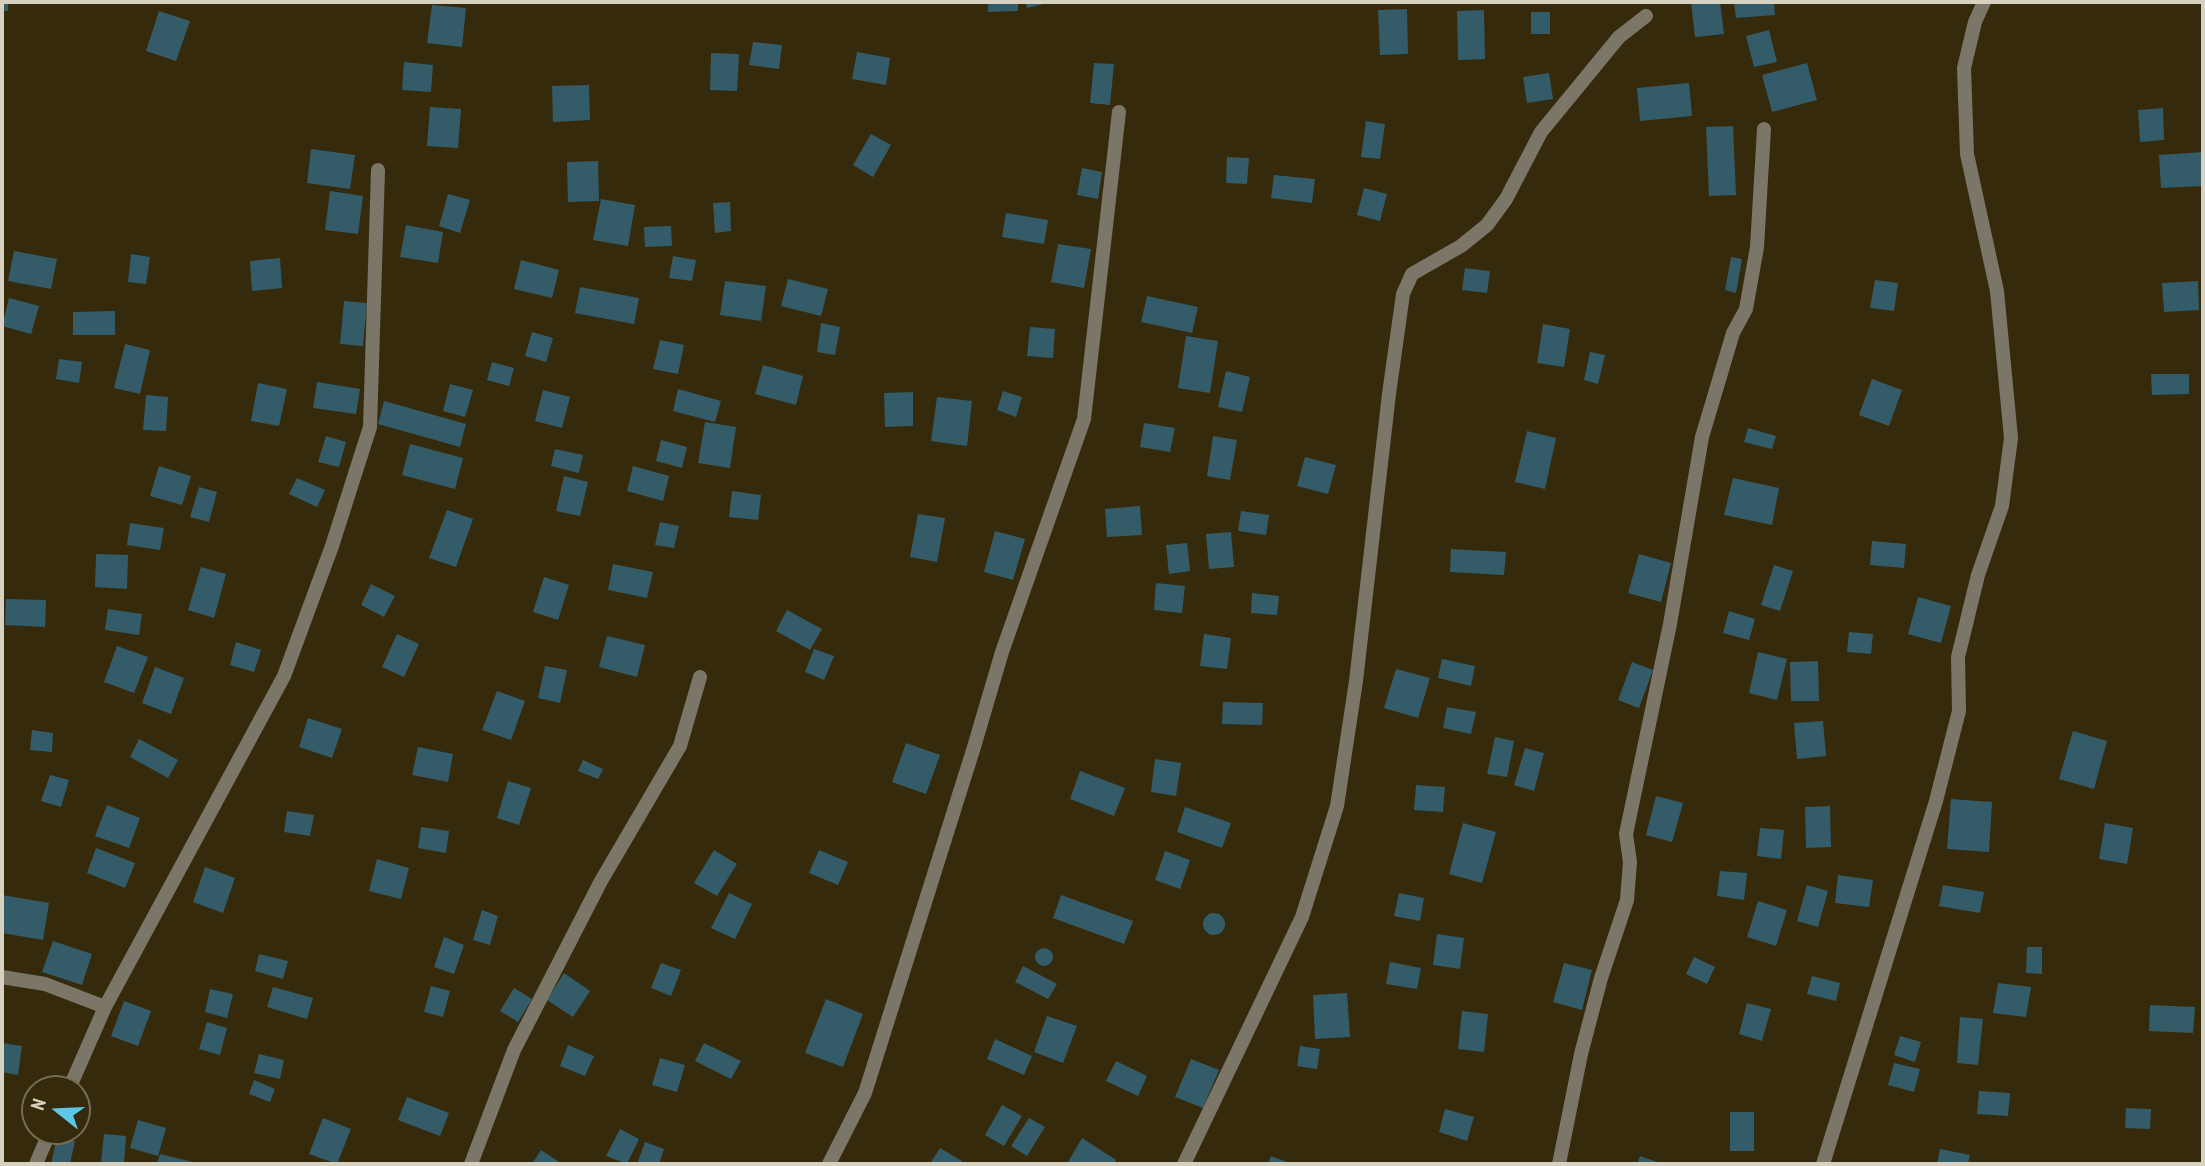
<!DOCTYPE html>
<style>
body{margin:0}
#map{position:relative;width:2205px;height:1166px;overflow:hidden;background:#352a0b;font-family:"PT Sans Narrow",sans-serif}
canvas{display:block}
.frame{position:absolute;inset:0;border:4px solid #d7d1bf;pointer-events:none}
.north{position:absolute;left:21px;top:1075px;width:70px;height:70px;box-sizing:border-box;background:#352a0b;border:2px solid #766d53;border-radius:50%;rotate:288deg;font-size:19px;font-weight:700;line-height:28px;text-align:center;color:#d7d1bf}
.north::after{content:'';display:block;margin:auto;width:24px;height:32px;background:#5bc8e7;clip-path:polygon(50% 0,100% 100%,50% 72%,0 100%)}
</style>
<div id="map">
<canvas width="2205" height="1166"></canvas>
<div class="frame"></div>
<div class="north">N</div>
</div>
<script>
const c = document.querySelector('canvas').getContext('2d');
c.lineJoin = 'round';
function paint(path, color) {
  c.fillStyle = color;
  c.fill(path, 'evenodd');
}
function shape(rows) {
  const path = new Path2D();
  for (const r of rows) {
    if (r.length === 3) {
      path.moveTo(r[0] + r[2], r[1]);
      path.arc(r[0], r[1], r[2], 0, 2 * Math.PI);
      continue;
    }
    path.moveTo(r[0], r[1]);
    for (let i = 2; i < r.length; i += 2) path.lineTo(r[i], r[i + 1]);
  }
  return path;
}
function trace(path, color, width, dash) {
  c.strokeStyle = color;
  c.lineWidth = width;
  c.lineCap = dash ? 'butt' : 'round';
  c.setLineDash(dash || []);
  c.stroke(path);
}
paint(shape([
 [2,2,8,2,8,11,2,11],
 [988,2,1018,2,1018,11,988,12],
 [1025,2,1048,2,1048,3,1027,8],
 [1691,2,1720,2,1724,34,1695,37],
 [1734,2,1774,2,1775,15,1736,18],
 [432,5,466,8,462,47,427,43],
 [1407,9,1408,54,1380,55,1378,10],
 [1484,10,1485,59,1458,60,1457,11],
 [159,11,190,21,176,61,146,51],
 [1531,12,1550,12,1550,34,1531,34],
 [1769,30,1777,62,1754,67,1746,36],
 [753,42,782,45,779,69,749,65],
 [857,52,890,58,886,85,852,79],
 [711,53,739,54,737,91,710,90],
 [404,62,433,65,431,92,402,90],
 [1094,63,1114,64,1110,105,1090,103],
 [1807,63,1817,100,1772,112,1762,75],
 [1549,73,1553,99,1527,103,1523,77],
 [1689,83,1692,116,1640,121,1637,88],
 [589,85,590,120,553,122,552,86],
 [430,107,461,109,458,148,427,146],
 [2163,108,2164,140,2140,142,2138,110],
 [1366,121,1385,124,1380,159,1361,157],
 [1733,126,1736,195,1709,196,1706,127],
 [871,134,891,145,873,177,853,165],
 [311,149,355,155,350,189,307,183],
 [2203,152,2203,186,2161,188,2159,155],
 [1227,157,1249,158,1247,184,1226,183],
 [598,161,599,201,568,202,567,162],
 [1082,168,1102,172,1098,199,1077,195],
 [1274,175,1315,179,1312,203,1271,198],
 [1364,188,1387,194,1380,221,1357,215],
 [330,191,363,196,358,234,325,230],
 [448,194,470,200,460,233,439,226],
 [601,199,635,205,628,246,593,240],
 [730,202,731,231,715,233,713,203],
 [1006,213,1048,220,1044,244,1002,237],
 [406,225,443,232,438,263,400,257],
 [671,226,672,246,645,247,644,227],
 [1058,244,1091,249,1084,288,1051,282],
 [14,251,57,259,51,289,8,281],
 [131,254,150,257,146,284,128,282],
 [673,256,696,260,692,281,669,278],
 [1731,257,1742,259,1736,293,1725,290],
 [280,258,282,288,252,291,250,261],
 [521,260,559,270,552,298,514,289],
 [1465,268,1490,271,1487,293,1462,290],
 [788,279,828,289,821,316,781,306],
 [1875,280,1898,283,1894,311,1870,308],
 [725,281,766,286,761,321,720,315],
 [2198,281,2199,310,2164,312,2162,283],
 [580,287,639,298,634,324,575,313],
 [1147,296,1198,307,1192,333,1141,322],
 [9,298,39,306,31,334,2,326],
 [344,301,367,303,363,346,340,344],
 [115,311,115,335,73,335,73,312],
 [821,323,840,327,835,355,817,352],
 [1543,324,1570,329,1564,367,1537,363],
 [1030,327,1055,329,1053,358,1027,356],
 [532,332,553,338,546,362,525,356],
 [1186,336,1218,341,1210,393,1178,388],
 [660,340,684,345,678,374,653,369],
 [125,344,150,350,140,394,114,388],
 [1590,352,1605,355,1598,384,1584,380],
 [59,359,82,362,79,383,56,379],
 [492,362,514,368,509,386,487,380],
 [763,365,803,376,796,405,755,394],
 [1226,371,1250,377,1242,412,1218,407],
 [2151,374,2189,374,2189,394,2152,395],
 [1872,379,1902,390,1889,426,1859,415],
 [317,382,360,389,356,414,313,408],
 [258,383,287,389,279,426,251,421],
 [450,384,473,390,465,417,443,411],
 [678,389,721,401,715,422,673,411],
 [543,390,570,397,562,428,535,421],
 [1003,391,1022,397,1016,417,997,410],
 [913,392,913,426,885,427,884,393],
 [146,395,168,397,166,431,143,430],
 [937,397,972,401,967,446,931,441],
 [384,401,466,424,460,447,378,424],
 [705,422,736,427,730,468,698,463],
 [1144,423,1175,428,1170,452,1140,447],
 [1748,428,1776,436,1772,449,1744,442],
 [1527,431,1556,438,1545,489,1515,482],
 [326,436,346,442,339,467,318,462],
 [1213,436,1237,440,1230,480,1207,476],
 [661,440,687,447,682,468,656,461],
 [410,444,463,458,455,489,402,475],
 [555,449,583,455,579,473,551,466],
 [1305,457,1336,465,1328,494,1297,486],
 [159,466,191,476,182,505,150,496],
 [633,466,669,476,663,501,627,491],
 [564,476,588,482,580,516,556,511],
 [297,478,325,490,317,507,289,494],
 [1733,478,1779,488,1772,525,1724,515],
 [199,487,217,492,209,522,190,517],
 [732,491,761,495,758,520,729,517],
 [1140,506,1142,535,1107,537,1105,509],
 [447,510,473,519,456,567,429,558],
 [1241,511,1269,515,1266,535,1238,531],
 [918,514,945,518,937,562,910,557],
 [660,522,679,526,674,548,655,545],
 [130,523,164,528,160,550,127,545],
 [995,531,1025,539,1013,580,984,572],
 [1231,532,1234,567,1209,569,1206,534],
 [1872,541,1906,544,1904,568,1870,565],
 [1187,543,1190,571,1169,574,1166,545],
 [1451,549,1506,552,1504,575,1450,572],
 [96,554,128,555,127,589,95,587],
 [1639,554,1671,563,1661,602,1628,593],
 [613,564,653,572,647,598,608,590],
 [1774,565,1793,571,1780,611,1761,605],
 [201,567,226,574,214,618,188,610],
 [544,577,569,585,558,620,533,612],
 [1156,583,1185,586,1182,613,1154,610],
 [371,584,395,596,384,617,361,605],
 [1252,593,1279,596,1277,615,1251,613],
 [1918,597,1951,606,1941,643,1908,634],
 [6,599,46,600,45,627,5,625],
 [108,609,142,614,139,635,105,630],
 [787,610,822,629,810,650,776,631],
 [1729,611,1755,619,1749,640,1723,633],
 [1849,632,1873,634,1871,654,1847,652],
 [397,634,419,644,404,677,382,667],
 [1204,634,1231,638,1227,669,1200,666],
 [607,636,645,645,637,677,599,667],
 [236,642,261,650,254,672,230,665],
 [117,646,148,657,134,693,104,682],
 [814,649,834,656,824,680,805,672],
 [1758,652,1787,659,1777,700,1749,693],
 [1442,659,1475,666,1471,686,1438,678],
 [1818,661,1819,701,1791,701,1790,662],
 [1632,662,1653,670,1639,708,1618,700],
 [545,666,567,670,560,703,538,698],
 [155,667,184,678,171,714,142,703],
 [1396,669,1430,678,1418,718,1384,708],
 [497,691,525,701,511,740,482,730],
 [1223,702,1263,703,1262,725,1222,724],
 [1447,707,1476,712,1471,734,1443,728],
 [308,718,342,729,332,758,299,747],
 [1823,721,1826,756,1797,759,1794,723],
 [32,730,53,733,52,752,30,750],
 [2073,731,2107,741,2094,789,2059,779],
 [1495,737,1514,741,1507,777,1487,774],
 [139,739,178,760,168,778,130,757],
 [906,743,940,755,926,794,892,782],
 [418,747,453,754,448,782,412,775],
 [1525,748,1544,753,1534,791,1514,785],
 [1155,759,1181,763,1176,796,1151,792],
 [583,760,603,769,598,779,578,771],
 [1080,771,1125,788,1114,816,1070,799],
 [50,775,69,780,61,807,41,801],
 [508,781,531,788,519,825,497,818],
 [1416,785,1445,787,1443,812,1414,810],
 [1656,796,1683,803,1672,842,1646,835],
 [1951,799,1992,802,1989,852,1947,849],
 [107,805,140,818,129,848,95,836],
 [1830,806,1831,847,1806,848,1805,807],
 [1185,807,1231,823,1222,848,1177,832],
 [287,811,314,815,310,836,284,832],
 [1463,823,1496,832,1482,883,1449,874],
 [2105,823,2133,828,2127,864,2099,859],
 [421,827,449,831,446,853,418,848],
 [1760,828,1784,830,1781,859,1757,856],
 [96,848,135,863,125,888,87,873],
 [714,850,737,864,717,896,694,883],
 [819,850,848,862,838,885,809,873],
 [1165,851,1190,860,1180,889,1155,880],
 [377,859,409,868,401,899,369,891],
 [205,867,235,878,223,913,193,902],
 [1720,871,1747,873,1744,900,1717,896],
 [1838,875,1873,880,1869,907,1835,903],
 [1807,885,1828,891,1818,927,1797,921],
 [1943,885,1984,892,1980,913,1939,906],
 [729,893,752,904,735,939,711,928],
 [1399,893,1424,898,1420,921,1394,916],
 [2,895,49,903,43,940,2,933],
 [1061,895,1133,921,1124,944,1053,918],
 [1758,901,1787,910,1776,946,1747,937],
 [482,910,498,916,490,945,473,940],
 [1214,924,11],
 [1437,934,1464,938,1460,969,1433,965],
 [444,937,464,945,454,974,434,967],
 [53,941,92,954,82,985,42,972],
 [2027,947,2042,947,2042,974,2026,973],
 [1044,957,9],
 [259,954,288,961,283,979,255,971],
 [1694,957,1715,967,1707,984,1686,974],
 [1390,962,1421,968,1417,989,1386,984],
 [661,963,681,970,671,996,651,988],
 [1564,963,1592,970,1582,1010,1553,1002],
 [1023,966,1057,984,1048,999,1015,982],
 [564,973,590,991,573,1017,547,1000],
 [1812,976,1840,983,1836,1001,1807,994],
 [1998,983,2031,987,2026,1017,1993,1013],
 [431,986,450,991,443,1017,424,1012],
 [273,987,313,998,307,1019,267,1007],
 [514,988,532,999,518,1022,500,1011],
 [210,989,233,994,227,1018,205,1012],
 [1347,993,1350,1037,1315,1039,1313,995],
 [826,999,863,1014,843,1067,805,1053],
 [124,1001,151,1011,138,1046,111,1036],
 [1747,1003,1771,1009,1762,1041,1739,1034],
 [2150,1005,2195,1007,2193,1033,2149,1031],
 [1462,1011,1488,1014,1484,1052,1458,1049],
 [1047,1016,1077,1026,1063,1063,1034,1052],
 [1960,1017,1983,1019,1978,1065,1957,1063],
 [207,1022,227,1028,220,1055,199,1049],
 [1900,1036,1921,1042,1915,1062,1894,1055],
 [995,1039,1032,1056,1024,1075,987,1059],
 [2,1043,22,1046,18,1075,2,1072],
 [704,1043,741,1061,731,1079,695,1061],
 [568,1045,594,1056,585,1076,560,1066],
 [1300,1046,1320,1049,1317,1069,1297,1066],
 [259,1054,284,1060,280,1079,254,1073],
 [660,1058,685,1065,677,1092,652,1085],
 [1191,1059,1219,1070,1203,1108,1175,1097],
 [1116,1061,1147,1076,1138,1096,1106,1081],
 [1894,1063,1920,1069,1914,1092,1888,1085],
 [254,1080,275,1089,270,1102,249,1094],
 [1979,1091,2010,1093,2008,1116,1977,1114],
 [407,1097,449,1113,440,1136,398,1120],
 [1002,1105,1022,1116,1004,1146,985,1135],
 [2126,1108,2151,1109,2150,1129,2125,1128],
 [1445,1109,1474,1117,1467,1141,1439,1132],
 [1730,1112,1754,1112,1754,1151,1730,1151],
 [323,1118,351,1129,337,1164,309,1154],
 [1029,1118,1045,1127,1027,1156,1011,1146],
 [138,1120,166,1128,158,1156,130,1148],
 [620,1129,639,1139,627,1164,606,1156],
 [104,1134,126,1136,124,1164,101,1164],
 [57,1137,75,1141,70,1164,51,1164],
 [1082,1138,1116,1160,1114,1164,1071,1164,1068,1162],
 [645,1142,664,1149,659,1164,637,1164],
 [940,1148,962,1161,960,1164,935,1164,931,1162],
 [1940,1149,1970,1155,1968,1164,1937,1164],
 [541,1150,562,1164,532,1164],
 [160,1154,197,1163,197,1164,157,1164],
 [1271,1156,1292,1164,1268,1164],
 [1640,1156,1663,1164,1637,1164]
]), '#345c68');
trace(shape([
 [2,977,45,984,105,1007],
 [69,1089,105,1007,284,676,332,546,370,427,378,170],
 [36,1164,50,1131],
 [471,1164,514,1050,601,881,680,746,700,677],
 [829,1164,865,1093,974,747,1002,652,1084,419,1119,112],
 [1184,1164,1302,917,1337,806,1356,681,1389,394,1403,294,1412,274,1461,246,1487,225,1506,199,1541,132,1619,37,1646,16],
 [1559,1164,1581,1054,1601,978,1627,900,1630,862,1626,834,1670,624,1702,437,1733,333,1746,309,1757,247,1764,129],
 [1823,1164,1936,801,1959,711,1958,657,1978,575,2002,506,2011,438,1997,291,1967,154,1964,68,1975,22,1984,2]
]), '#7b7668', 14);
</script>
